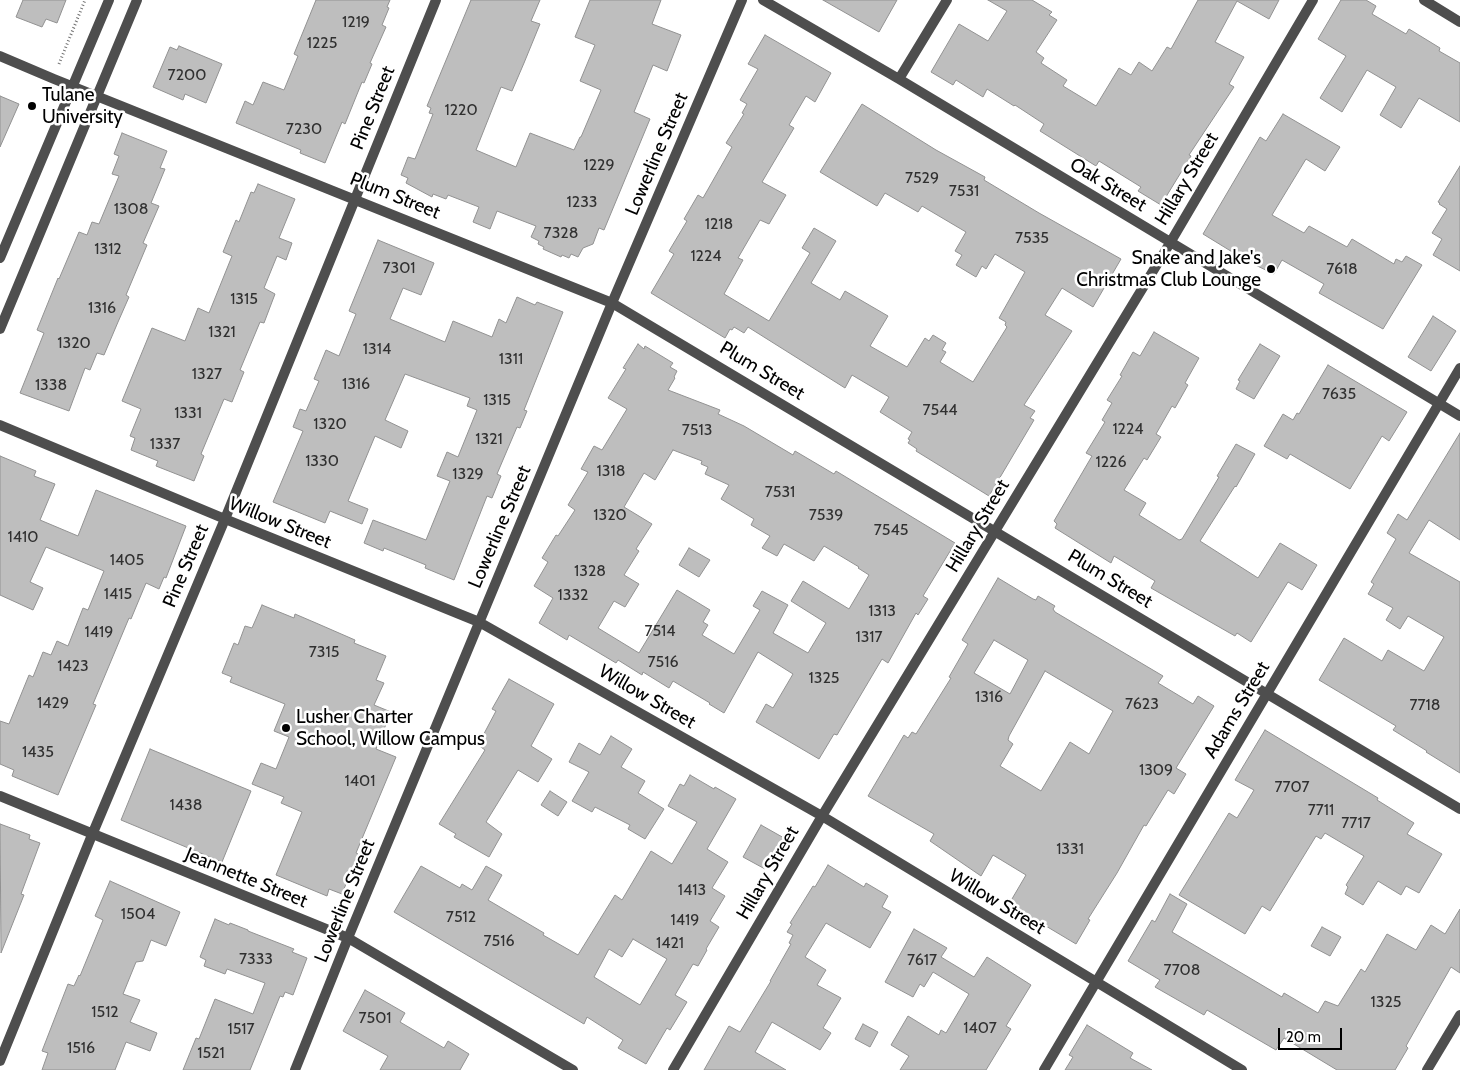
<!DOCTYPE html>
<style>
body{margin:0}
#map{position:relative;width:1460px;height:1070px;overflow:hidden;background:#fff;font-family:Cabin,sans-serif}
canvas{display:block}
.scale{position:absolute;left:1278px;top:1028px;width:64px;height:22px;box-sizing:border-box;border:2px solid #000;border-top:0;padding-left:6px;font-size:15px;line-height:18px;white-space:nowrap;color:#000;-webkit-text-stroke:4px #fff;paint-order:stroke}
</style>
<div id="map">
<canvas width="1460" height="1070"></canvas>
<div class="scale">20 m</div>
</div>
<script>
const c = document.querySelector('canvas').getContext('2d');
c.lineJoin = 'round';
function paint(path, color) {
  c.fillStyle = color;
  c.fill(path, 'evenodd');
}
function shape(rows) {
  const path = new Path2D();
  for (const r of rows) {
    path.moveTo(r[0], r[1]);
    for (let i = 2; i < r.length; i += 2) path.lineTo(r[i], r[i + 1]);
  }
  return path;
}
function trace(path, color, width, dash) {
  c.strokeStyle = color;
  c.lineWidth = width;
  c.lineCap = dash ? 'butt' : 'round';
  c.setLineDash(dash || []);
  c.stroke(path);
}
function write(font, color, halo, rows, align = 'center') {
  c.font = font + ' Cabin,sans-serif';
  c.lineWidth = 5;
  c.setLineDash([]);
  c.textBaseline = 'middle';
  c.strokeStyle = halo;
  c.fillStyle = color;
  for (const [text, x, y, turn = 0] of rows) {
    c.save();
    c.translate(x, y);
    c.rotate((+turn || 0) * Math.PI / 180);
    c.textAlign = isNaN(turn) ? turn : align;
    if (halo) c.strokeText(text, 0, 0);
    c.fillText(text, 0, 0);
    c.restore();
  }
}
const building = shape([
 [23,0,66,0,57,23,46,19,42,27,16,17,23,0],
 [316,0,390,0,387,7,389,8,382,25,386,27,370,63,372,64,364,83,362,82,345,124,342,122,325,163,300,153,301,150,236,123,245,101,253,105,263,82,284,90,298,56,294,54,316,0],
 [471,0,540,0,531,21,540,24,524,63,512,91,501,87,476,150,516,167,530,133,574,150,580,137,581,137,601,90,580,81,595,45,575,37,590,0,661,0,652,24,681,35,667,71,653,65,634,112,650,119,604,230,599,228,593,244,583,248,578,257,571,254,569,258,562,255,561,257,543,249,544,247,538,244,539,241,531,237,536,226,497,211,490,229,473,222,479,207,448,195,446,199,433,194,432,197,406,183,408,178,401,175,408,157,415,159,433,114,429,113,431,108,427,106,471,0],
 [823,0,897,0,879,32,823,0],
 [988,0,1032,0,1052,12,1049,15,1057,20,1036,52,1044,58,1041,63,1067,80,1063,86,1096,106,1119,68,1131,75,1139,62,1152,71,1167,47,1171,49,1198,0,1279,0,1269,19,1237,1,1215,42,1244,57,1229,84,1234,87,1189,155,1191,156,1161,205,1138,191,1141,187,1099,161,1096,166,1040,131,1044,124,1015,105,1014,106,987,89,983,97,956,80,953,85,931,72,959,24,988,41,1007,11,988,0],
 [1341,0,1366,0,1376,6,1372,14,1406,34,1409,29,1440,48,1439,51,1460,63,1460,122,1419,98,1401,128,1380,115,1396,87,1367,70,1342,112,1320,98,1346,56,1318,39,1341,0],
 [765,35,831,73,815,102,806,96,789,125,794,128,762,182,786,195,769,224,760,220,738,258,743,260,724,294,769,321,810,253,802,248,814,228,836,241,811,283,840,300,845,291,888,316,870,346,907,367,925,338,929,341,933,335,946,343,942,350,946,352,940,362,973,382,1007,327,1005,325,1006,322,999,318,1025,272,995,254,986,269,982,266,976,277,956,265,962,255,955,251,966,232,922,206,918,212,885,193,877,206,820,172,862,104,936,150,985,177,984,180,1039,213,1121,259,1093,307,1062,288,1045,315,1072,331,1024,405,1035,411,1030,418,1034,420,989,496,916,451,917,449,908,443,910,440,908,439,912,432,880,412,889,397,852,375,845,388,748,327,744,333,734,327,732,330,730,329,725,338,651,293,674,254,669,251,687,221,684,219,698,195,703,198,732,147,726,143,744,114,742,113,747,104,740,100,758,69,748,64,765,35],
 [179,46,222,64,206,103,185,94,183,100,153,87,170,47,177,50,179,46],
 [0,96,19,104,0,147,0,96],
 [1283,114,1340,147,1325,171,1306,159,1272,215,1304,233,1309,226,1347,247,1352,239,1394,264,1396,259,1402,262,1406,256,1422,265,1383,329,1319,293,1324,284,1282,260,1274,274,1247,261,1203,234,1260,137,1266,141,1283,114],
 [122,133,167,151,160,168,165,169,151,203,159,206,143,243,147,245,126,295,129,297,118,322,104,355,97,353,90,370,85,368,69,411,20,393,44,333,37,330,58,278,59,279,79,232,87,235,92,222,99,224,119,176,112,174,119,156,114,154,122,133],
 [1460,166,1460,271,1433,255,1442,239,1432,233,1447,209,1439,204,1440,203,1438,202,1460,166],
 [258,184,295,199,279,238,292,243,286,260,277,256,264,288,275,294,264,323,260,322,240,370,244,372,232,402,224,399,201,454,204,456,194,481,156,466,158,461,131,450,135,438,130,436,141,409,122,401,152,328,185,341,198,308,209,313,232,256,223,252,236,220,239,222,251,192,254,193,258,184],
 [378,240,434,263,421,295,403,288,390,319,445,342,453,321,492,337,499,319,506,323,517,297,535,305,537,302,563,312,524,410,527,411,520,428,517,427,497,474,501,476,492,498,487,496,454,580,425,568,426,565,384,548,383,551,364,543,373,520,426,540,450,481,437,476,447,452,458,457,477,410,467,406,470,398,405,374,385,420,408,431,401,448,375,436,348,501,368,509,362,524,330,511,325,523,273,502,303,431,293,427,300,409,306,411,319,381,314,379,326,350,339,356,356,314,349,311,378,240],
 [1433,316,1456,331,1431,371,1408,357,1433,316],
 [1154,332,1199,358,1185,383,1188,385,1175,408,1172,406,1156,434,1161,437,1147,460,1144,458,1124,490,1146,503,1139,515,1179,540,1182,539,1219,477,1217,476,1236,444,1255,454,1236,487,1235,486,1200,541,1258,578,1280,543,1317,565,1302,590,1288,582,1251,642,1237,633,1235,636,1151,588,1155,581,1114,556,1111,563,1055,528,1057,524,1054,521,1092,456,1086,453,1105,422,1102,420,1112,403,1107,400,1122,376,1120,375,1133,352,1140,356,1154,332],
 [638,344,644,349,645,346,673,363,670,367,677,371,674,377,675,378,668,390,720,410,718,414,744,426,793,455,795,451,834,474,836,471,955,543,923,596,928,599,918,615,916,613,888,663,882,659,837,735,834,734,819,759,756,722,766,704,773,708,793,674,758,652,724,713,709,704,710,703,673,681,669,688,643,672,642,675,618,660,616,663,569,635,567,640,539,623,553,598,534,586,548,562,542,558,556,535,558,536,575,510,568,505,588,472,581,469,594,446,602,450,627,409,608,398,626,369,623,368,638,344],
 [673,450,702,461,701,464,708,467,705,474,729,485,721,499,754,519,751,525,770,536,762,548,777,556,784,544,814,561,824,546,859,567,858,568,869,575,849,609,803,581,791,601,826,623,808,653,773,633,788,605,762,591,753,606,760,610,734,654,702,635,708,625,703,622,710,610,677,590,639,653,598,628,614,601,625,607,639,584,624,575,639,551,636,549,652,524,624,507,644,473,655,480,673,450],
 [1260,344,1280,356,1254,399,1236,389,1240,381,1238,380,1260,344],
 [1328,365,1407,412,1389,441,1382,436,1350,489,1290,454,1287,459,1264,446,1283,414,1293,420,1297,413,1299,414,1328,365],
 [1460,433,1460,540,1429,520,1409,553,1460,582,1460,773,1426,752,1427,751,1393,730,1396,726,1319,680,1344,638,1382,661,1388,650,1424,671,1444,637,1408,616,1400,629,1386,620,1393,608,1368,594,1374,584,1371,582,1396,539,1387,533,1398,514,1407,520,1460,433],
 [0,456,36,471,34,476,55,484,40,520,78,536,96,490,186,526,166,578,164,577,159,589,146,583,131,619,129,618,93,704,96,705,58,795,12,776,14,770,0,764,0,721,9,724,29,675,33,677,43,652,51,655,57,641,68,646,83,608,88,610,104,571,46,547,30,582,43,588,33,610,0,595,0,456],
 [689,548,710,560,699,577,679,565,689,548],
 [998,578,1033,599,1036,600,1038,596,1055,606,1053,609,1055,612,1163,676,1158,683,1193,704,1198,696,1214,706,1176,768,1186,774,1174,794,1168,790,1146,826,1144,825,1117,873,1088,919,1090,920,1076,944,1009,904,1026,875,993,855,981,876,930,841,934,834,868,796,904,735,908,738,912,732,916,734,951,678,949,677,968,644,962,640,998,578],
 [994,640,1028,660,1010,694,974,673,994,640],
 [1045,671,1113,711,1089,754,1070,742,1041,791,1000,766,1013,744,1008,740,1009,736,1045,671],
 [262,605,294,618,295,614,316,623,355,640,354,643,386,656,376,680,384,683,374,705,391,712,376,749,396,757,356,853,358,854,342,894,329,889,327,896,276,875,302,812,281,803,284,797,252,784,261,763,276,769,289,737,274,731,285,704,230,682,232,677,222,673,234,643,238,645,245,626,252,628,262,605],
 [509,679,554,704,531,746,552,759,538,782,518,770,486,822,502,834,489,857,454,837,456,834,439,824,485,750,478,745,496,711,492,709,509,679],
 [1265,730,1378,798,1377,800,1414,823,1407,834,1442,854,1419,893,1406,886,1401,895,1378,881,1363,905,1345,894,1348,887,1346,885,1364,856,1325,833,1321,839,1316,836,1270,911,1262,906,1245,934,1179,895,1229,813,1237,818,1254,790,1235,780,1265,730],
 [611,736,632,749,621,767,645,781,638,793,664,809,645,839,628,829,630,825,595,807,592,812,572,801,589,772,569,762,579,743,600,755,611,736],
 [150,749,251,791,222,862,121,820,150,749],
 [690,775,714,789,715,787,736,799,707,849,728,862,712,888,725,896,710,921,719,927,706,949,707,950,698,966,693,964,675,995,687,1002,670,1030,667,1028,646,1064,618,1048,623,1040,587,1017,584,1024,394,912,421,866,460,888,462,884,472,890,486,866,502,875,488,900,544,933,543,935,578,955,615,895,622,900,651,851,672,864,697,822,668,806,680,784,684,786,690,775],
 [633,939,667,959,640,1005,594,977,609,949,622,957,633,939],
 [550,791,567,802,558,816,541,805,550,791],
 [0,824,30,835,29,839,40,843,21,894,24,895,1,953,0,824],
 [761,825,784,838,765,869,743,857,761,825],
 [828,865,864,887,866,883,888,896,882,907,891,912,870,948,826,923,805,957,826,970,817,985,841,998,823,1028,831,1033,820,1050,772,1022,755,1052,786,1070,704,1070,729,1026,740,1032,771,981,770,981,791,944,789,943,793,935,787,932,792,924,790,923,813,886,815,887,828,865],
 [110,881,180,912,166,946,151,940,143,961,136,962,123,994,140,1000,130,1022,157,1033,150,1051,126,1042,115,1070,42,1070,48,1053,42,1051,68,984,74,986,79,975,80,976,103,920,95,916,110,881],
 [1170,894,1187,904,1172,932,1282,997,1284,993,1318,1013,1325,1001,1338,1006,1361,969,1365,972,1387,934,1416,950,1431,925,1445,934,1460,909,1460,973,1451,967,1427,1009,1406,1046,1408,1048,1395,1070,1337,1070,1284,1038,1276,1050,1207,1010,1204,1015,1155,987,1160,980,1128,961,1152,920,1155,922,1170,894],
 [215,919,229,925,230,923,248,930,248,931,294,949,292,952,307,958,293,995,285,992,283,997,280,996,250,1070,183,1070,196,1038,199,1039,215,999,253,1014,265,983,227,969,225,974,204,966,206,960,200,957,215,919],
 [1322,927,1341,937,1330,956,1311,946,1322,927],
 [914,929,947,948,941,957,974,977,987,957,1031,985,1006,1026,1011,1029,986,1070,900,1070,909,1056,891,1045,908,1016,939,1035,941,1030,946,1033,969,994,933,972,924,987,920,984,913,997,885,982,914,929],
 [365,990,405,1013,400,1022,444,1048,448,1041,469,1054,460,1070,380,1070,388,1056,343,1031,365,990],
 [863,1024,878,1032,870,1047,855,1039,863,1024],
 [1087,1025,1133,1053,1130,1058,1152,1070,1065,1070,1073,1057,1069,1055,1087,1025]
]);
paint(building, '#bebebe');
trace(building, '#929292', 1);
trace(shape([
 [59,64,85,0]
]), '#707070', 3, [1, 2.5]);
trace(shape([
 [763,0,899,79,1460,416],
 [1424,0,1460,22],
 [0,56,54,79,612,303,1460,809],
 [899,79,947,0],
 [0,425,225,519,479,622,822,816,1242,1070],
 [0,796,348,938,573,1070],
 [0,1061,92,835,225,519,436,0],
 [295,1070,348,938,612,303,742,0],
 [673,1070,822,816,1170,243,1313,0],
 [1044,1070,1460,368],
 [1427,1070,1460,1015]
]), '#4e4e4e', 10);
trace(shape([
 [0,258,109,0],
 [0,329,137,0]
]), '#4e4e4e', 10);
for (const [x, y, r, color] of [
 [32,106,5,"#000"],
 [1271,269,5,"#000"],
 [286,728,5,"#000"]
]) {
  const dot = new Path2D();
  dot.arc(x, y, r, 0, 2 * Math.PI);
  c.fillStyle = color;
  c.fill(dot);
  trace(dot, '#fff', 2);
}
write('16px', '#303030', null, [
 ["1219",356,22],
 ["1225",322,43],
 ["7200",187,75],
 ["1220",461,110],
 ["7230",304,129],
 ["1229",599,165],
 ["7529",922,178],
 ["7531",964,191],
 ["1233",582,202],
 ["1308",131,209],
 ["1218",719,224],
 ["7328",561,233],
 ["7535",1032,238],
 ["1312",108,249],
 ["1224",706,256],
 ["7301",399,268],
 ["7618",1342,269],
 ["1315",244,299],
 ["1316",102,308],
 ["1321",222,332],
 ["1320",74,343],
 ["1314",377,349],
 ["1311",511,359],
 ["1327",207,374],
 ["1316",356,384],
 ["1338",51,385],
 ["7635",1339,394],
 ["1315",497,400],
 ["7544",940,410],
 ["1331",188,413],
 ["1320",330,424],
 ["1224",1128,429],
 ["7513",697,430],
 ["1321",489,439],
 ["1337",165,444],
 ["1330",322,461],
 ["1226",1111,462],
 ["1318",611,471],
 ["1329",468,474],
 ["7531",780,492],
 ["1320",610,515],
 ["7539",826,515],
 ["7545",891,530],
 ["1410",23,537],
 ["1405",127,560],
 ["1328",590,571],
 ["1415",118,594],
 ["1332",573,595],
 ["1313",882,611],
 ["7514",660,631],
 ["1419",99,632],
 ["1317",869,637],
 ["7315",324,652],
 ["7516",663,662],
 ["1423",73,666],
 ["1325",824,678],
 ["1316",989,697],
 ["1429",53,703],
 ["7623",1142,704],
 ["7718",1425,705],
 ["1435",38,752],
 ["1309",1156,770],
 ["1401",360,781],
 ["7707",1292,787],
 ["1438",186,805],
 ["7711",1321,810],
 ["7717",1356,823],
 ["1331",1070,849],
 ["1413",692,890],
 ["1504",138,914],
 ["7512",461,917],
 ["1419",685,920],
 ["7516",499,941],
 ["1421",670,943],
 ["7333",256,959],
 ["7617",922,960],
 ["7708",1182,970],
 ["1325",1386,1002],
 ["1512",105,1012],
 ["7501",375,1018],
 ["1407",980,1028],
 ["1517",241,1029],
 ["1516",81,1048],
 ["1521",211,1053]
]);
write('19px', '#000', '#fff', [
 ["Tulane",42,95],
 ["University",42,117],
 ["Snake and Jake's",1261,258,"right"],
 ["Christmas Club Lounge",1261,280,"right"],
 ["Lusher Charter",296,717],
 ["School, Willow Campus",296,739]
], 'left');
write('19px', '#000', '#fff', [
 ["Pine Street",373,108,-68],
 ["Lowerline Street",657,154,-67],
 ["Hillary Street",1187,179,-59],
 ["Oak Street",1108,185,31],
 ["Plum Street",395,196,22],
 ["Plum Street",762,371,31],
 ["Willow Street",280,523,22],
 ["Hillary Street",978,526,-59],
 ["Lowerline Street",500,527,-67],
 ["Pine Street",186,566,-67],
 ["Plum Street",1110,579,31],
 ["Willow Street",647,697,30],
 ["Adams Street",1237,710,-59],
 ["Hillary Street",768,873,-60],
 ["Jeannette Street",246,878,22],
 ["Lowerline Street",345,901,-68],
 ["Willow Street",997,902,31]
]);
</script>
